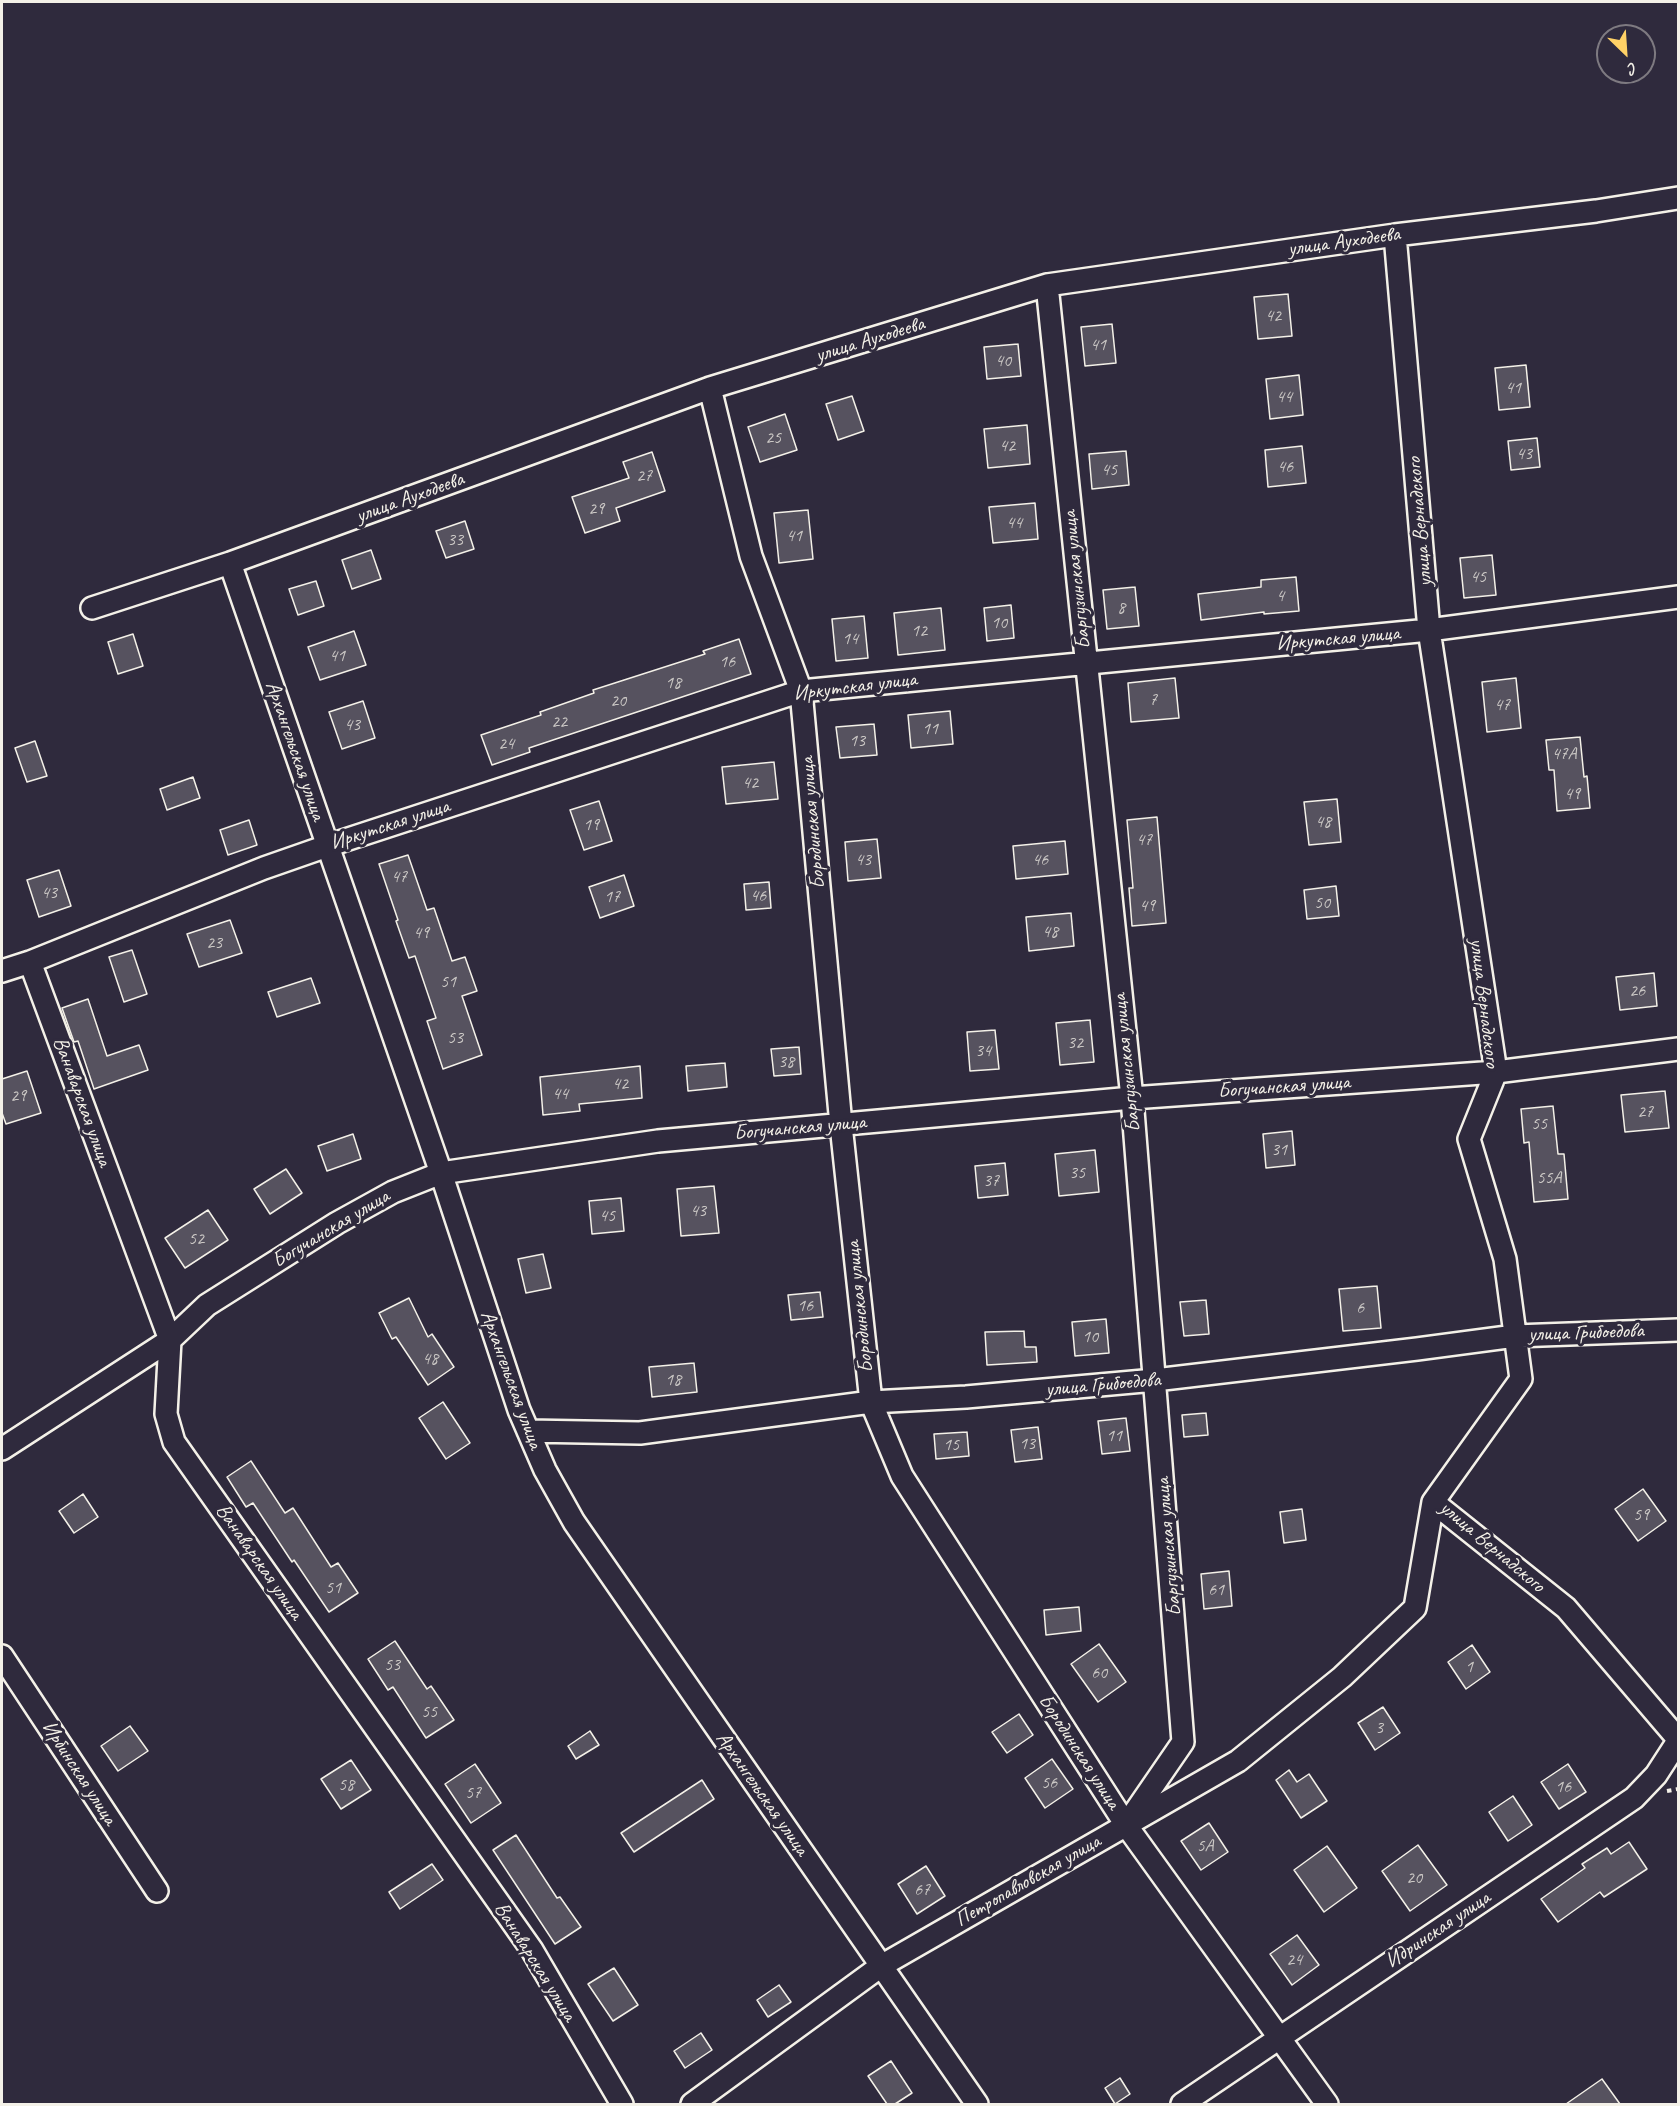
<!DOCTYPE html>
<meta charset="utf-8">
<style>
body{margin:0}
#map{position:relative;width:1680px;height:2106px;overflow:hidden;background:#2f2a3d;font-family:Caveat,sans-serif}
canvas{display:block}
.frame{position:absolute;inset:0;border:3px solid #f4f1e8;pointer-events:none}
.north{position:absolute;left:1596px;top:24px;width:60px;height:60px;box-sizing:border-box;background:#2f2a3d;border:2px solid #7e7a81;border-radius:50%;rotate:155deg;font-size:16px;font-weight:700;line-height:24px;text-align:center;color:#f4f1e8}
.north::after{content:'';display:block;margin:auto;width:21px;height:27px;background:#ffd166;clip-path:polygon(50% 0,100% 100%,50% 72%,0 100%)}
</style>
<div id="map">
<canvas width="1680" height="2106"></canvas>
<div class="frame"></div>
<div class="north">С</div>
</div>
<script>
const c = document.querySelector('canvas').getContext('2d');
c.lineJoin = 'round';
function paint(path, color) {
  c.fillStyle = color;
  c.fill(path, 'evenodd');
}
function shape(rows) {
  const path = new Path2D();
  for (const r of rows) {
    path.moveTo(r[0], r[1]);
    for (let i = 2; i < r.length; i += 2) path.lineTo(r[i], r[i + 1]);
  }
  return path;
}
function trace(path, color, width, dash) {
  c.strokeStyle = color;
  c.lineWidth = width;
  c.lineCap = dash ? 'butt' : 'round';
  c.setLineDash(dash || []);
  c.stroke(path);
}
function write(font, color, halo, rows, align = 'center') {
  c.font = font + ' Caveat,sans-serif';
  c.lineWidth = 6;
  c.setLineDash([]);
  c.textBaseline = 'middle';
  c.strokeStyle = halo;
  c.fillStyle = color;
  for (const [text, x, y, turn = 0] of rows) {
    c.save();
    c.translate(x, y);
    c.rotate((+turn || 0) * Math.PI / 180);
    c.textAlign = isNaN(turn) ? turn : align;
    if (halo) c.strokeText(text, 0, 0);
    c.fillText(text, 0, 0);
    c.restore();
  }
}
const building = shape([
 [1288,294,1292,336,1258,339,1254,297,1288,294],
 [1112,324,1116,363,1085,366,1081,327,1112,324],
 [1018,344,1021,376,987,379,984,347,1018,344],
 [1526,365,1530,407,1499,410,1495,368,1526,365],
 [1299,375,1303,415,1270,419,1266,379,1299,375],
 [852,396,864,431,838,440,826,404,852,396],
 [785,414,797,450,760,462,748,427,785,414],
 [1027,425,1030,464,988,468,984,429,1027,425],
 [1537,438,1540,467,1511,470,1508,441,1537,438],
 [1302,446,1306,483,1268,487,1265,450,1302,446],
 [1126,451,1129,485,1092,489,1089,454,1126,451],
 [652,452,665,491,616,508,620,521,585,533,572,497,629,478,623,462,652,452],
 [1035,503,1038,539,993,543,989,507,1035,503],
 [808,510,813,559,779,563,774,513,808,510],
 [465,521,474,549,446,558,436,531,465,521],
 [371,550,381,579,352,589,342,560,371,550],
 [1492,555,1496,595,1464,598,1460,558,1492,555],
 [1296,577,1299,611,1264,614,1264,612,1201,620,1198,594,1261,587,1261,580,1296,577],
 [316,581,324,606,298,615,289,589,316,581],
 [1135,587,1139,626,1107,629,1103,590,1135,587],
 [1011,605,1014,638,987,641,984,608,1011,605],
 [941,608,945,650,898,655,894,613,941,608],
 [864,616,868,658,836,661,832,619,864,616],
 [354,631,366,665,320,680,308,647,354,631],
 [133,634,143,666,118,674,108,642,133,634],
 [739,639,751,674,529,748,530,752,492,765,481,735,541,715,540,712,594,693,593,690,705,654,703,651,739,639],
 [1175,678,1179,718,1131,722,1128,683,1175,678],
 [1516,678,1521,728,1487,732,1482,682,1516,678],
 [363,701,375,738,342,749,329,712,363,701],
 [950,711,953,744,911,748,908,715,950,711],
 [874,724,877,755,840,758,836,727,874,724],
 [1580,737,1584,777,1587,776,1590,808,1557,811,1554,770,1549,770,1546,740,1580,737],
 [35,741,47,776,27,782,15,748,35,741],
 [774,762,778,799,726,804,722,767,774,762],
 [193,777,200,798,167,810,160,789,193,777],
 [1337,799,1341,842,1309,845,1304,802,1337,799],
 [599,801,612,841,584,850,570,810,599,801],
 [1157,817,1166,923,1132,926,1129,888,1133,888,1127,820,1157,817],
 [249,820,257,845,228,855,220,830,249,820],
 [877,839,881,878,848,881,845,842,877,839],
 [1065,841,1068,874,1016,879,1013,846,1065,841],
 [408,855,427,910,434,908,452,961,465,957,477,991,462,996,482,1055,443,1069,427,1021,436,1018,415,956,409,958,396,921,398,920,379,864,408,855],
 [59,870,71,906,39,917,27,880,59,870],
 [624,875,634,906,600,918,589,887,624,875],
 [769,882,771,908,746,910,744,884,769,882],
 [1336,886,1339,916,1307,919,1304,890,1336,886],
 [1071,913,1074,946,1029,951,1026,917,1071,913],
 [230,920,242,953,199,967,187,934,230,920],
 [132,950,147,994,124,1002,109,957,132,950],
 [1654,973,1657,1006,1620,1010,1616,977,1654,973],
 [311,978,320,1003,277,1017,268,992,311,978],
 [88,999,107,1056,139,1045,148,1070,94,1089,78,1041,74,1042,62,1008,88,999],
 [1090,1020,1094,1062,1060,1065,1056,1023,1090,1020],
 [995,1030,999,1069,970,1071,967,1032,995,1030],
 [799,1047,801,1074,774,1076,771,1049,799,1047],
 [725,1063,727,1087,688,1091,686,1066,725,1063],
 [640,1066,642,1098,579,1104,580,1111,543,1115,540,1077,640,1066],
 [27,1071,41,1113,6,1124,2,1113,2,1079,27,1071],
 [1665,1091,1669,1128,1625,1132,1621,1095,1665,1091],
 [1553,1106,1558,1154,1564,1154,1568,1199,1534,1202,1529,1142,1524,1143,1521,1109,1553,1106],
 [1292,1131,1295,1165,1266,1168,1263,1134,1292,1131],
 [353,1134,361,1159,327,1171,318,1146,353,1134],
 [1095,1150,1099,1192,1059,1196,1055,1154,1095,1150],
 [1005,1163,1008,1195,978,1198,975,1166,1005,1163],
 [286,1169,302,1193,270,1214,254,1189,286,1169],
 [714,1186,719,1233,681,1236,677,1189,714,1186],
 [621,1198,624,1231,592,1234,589,1201,621,1198],
 [208,1210,228,1240,185,1268,165,1238,208,1210],
 [543,1254,551,1288,526,1293,518,1259,543,1254],
 [1377,1286,1381,1328,1343,1331,1339,1289,1377,1286],
 [820,1292,823,1317,791,1320,788,1295,820,1292],
 [409,1298,428,1337,432,1334,454,1367,428,1385,396,1337,392,1339,379,1313,409,1298],
 [1206,1300,1209,1334,1184,1336,1180,1302,1206,1300],
 [1106,1319,1109,1353,1075,1356,1072,1322,1106,1319],
 [1024,1331,1025,1347,1036,1347,1037,1362,987,1365,985,1332,1024,1331],
 [694,1363,697,1392,652,1397,649,1367,694,1363],
 [443,1402,470,1443,446,1459,419,1418,443,1402],
 [1206,1413,1208,1435,1184,1437,1182,1415,1206,1413],
 [1126,1418,1130,1451,1102,1454,1098,1421,1126,1418],
 [1038,1427,1042,1459,1015,1462,1011,1430,1038,1427],
 [967,1432,969,1456,936,1459,934,1434,967,1432],
 [251,1461,285,1513,293,1508,331,1567,338,1563,358,1593,329,1612,294,1560,292,1562,253,1503,246,1507,227,1477,251,1461],
 [1643,1489,1666,1521,1638,1541,1615,1509,1643,1489],
 [83,1494,98,1517,74,1533,59,1511,83,1494],
 [1302,1509,1306,1540,1284,1543,1280,1512,1302,1509],
 [1229,1571,1232,1606,1204,1609,1201,1574,1229,1571],
 [1079,1607,1081,1631,1046,1635,1044,1610,1079,1607],
 [395,1641,427,1689,431,1686,454,1720,426,1738,393,1687,388,1690,368,1659,395,1641],
 [1099,1644,1126,1682,1098,1702,1071,1664,1099,1644],
 [1472,1645,1490,1672,1466,1689,1448,1662,1472,1645],
 [1383,1707,1400,1733,1375,1750,1358,1723,1383,1707],
 [1019,1714,1033,1735,1007,1753,992,1732,1019,1714],
 [130,1726,148,1751,118,1771,101,1746,130,1726],
 [590,1731,599,1745,576,1759,568,1746,590,1731],
 [1052,1759,1073,1789,1045,1808,1025,1778,1052,1759],
 [351,1760,371,1790,341,1809,321,1779,351,1760],
 [475,1764,501,1803,471,1823,445,1784,475,1764],
 [1568,1764,1586,1792,1559,1809,1541,1782,1568,1764],
 [1289,1770,1297,1782,1309,1774,1327,1801,1301,1818,1276,1780,1289,1770],
 [702,1780,714,1799,634,1852,621,1833,702,1780],
 [1513,1796,1532,1825,1508,1841,1489,1812,1513,1796],
 [1209,1823,1228,1852,1201,1870,1181,1841,1209,1823],
 [516,1835,557,1898,560,1897,581,1927,555,1944,493,1850,516,1835],
 [1629,1842,1647,1869,1604,1897,1600,1892,1558,1922,1541,1899,1585,1868,1582,1864,1607,1848,1611,1854,1629,1842],
 [1418,1845,1447,1885,1410,1911,1382,1871,1418,1845],
 [1327,1846,1357,1888,1324,1912,1294,1870,1327,1846],
 [432,1864,443,1880,400,1909,389,1892,432,1864],
 [926,1866,945,1896,917,1914,898,1884,926,1866],
 [1297,1935,1319,1965,1292,1985,1270,1954,1297,1935],
 [614,1968,638,2005,613,2021,588,1984,614,1968],
 [779,1985,791,2002,768,2017,757,2000,779,1985],
 [701,2033,712,2050,685,2068,674,2051,701,2033],
 [891,2061,912,2093,895,2104,887,2104,868,2076,891,2061],
 [1120,2078,1130,2094,1115,2104,1105,2088,1120,2078],
 [1602,2079,1620,2104,1566,2104,1602,2079]
]);
paint(building, '#56525f');
trace(building, '#f4f1e8', 1.5);
const minor = shape([
 [1395,235,1429,630,1496,1072,1469,1139,1505,1259,1521,1379,1433,1502,1566,1608,1678,1739],
 [1047,285,1132,1098,1183,1742,1126,1825],
 [710,388,751,556,801,691,841,1125,871,1402,902,1476,1126,1825,1327,2104],
 [230,563,441,1173,519,1410,545,1470,574,1522,977,2104],
 [92,608,230,563,710,388,1047,285,1395,235,1596,211,1678,198],
 [30,962,170,1340,166,1414,174,1442,532,1950,622,2104],
 [2,971,30,962,264,868,327,846,801,691,1429,630,1678,597],
 [528,1431,640,1433,871,1402,966,1397,1155,1380,1417,1349,1515,1336,1678,1330],
 [2,1449,170,1340,207,1305,337,1223,393,1192,441,1173,658,1141,1132,1098,1496,1072,1678,1049],
 [2,1656,157,1891],
 [692,2104,881,1966,1238,1761,1342,1677,1415,1608,1433,1502],
 [1182,2104,1634,1798,1656,1775,1678,1741]
]);
trace(minor, '#f4f1e8', 26);
trace(shape([
 [1667,1791,1678,1789]
]), '#f4f1e8', 4, [4.5, 4.5]);
trace(minor, '#2f2a3d', 21);
write('18px', '#ccc9c6', null, [
 ["42",1273,316],
 ["41",1098,345],
 ["40",1003,361],
 ["41",1513,388],
 ["44",1284,397],
 ["25",773,438],
 ["42",1007,446],
 ["43",1524,454],
 ["46",1285,467],
 ["45",1109,470],
 ["27",644,476],
 ["29",596,509],
 ["44",1014,523],
 ["41",794,536],
 ["33",455,540],
 ["45",1478,577],
 ["4",1280,596],
 ["8",1121,608],
 ["10",999,623],
 ["12",919,631],
 ["14",850,639],
 ["41",337,656],
 ["16",727,662],
 ["18",673,683],
 ["7",1153,700],
 ["20",618,701],
 ["47",1502,705],
 ["22",559,722],
 ["43",352,725],
 ["11",930,729],
 ["13",857,741],
 ["24",506,744],
 ["47А",1564,754],
 ["42",750,783],
 ["49",1572,794],
 ["48",1323,822],
 ["19",591,825],
 ["47",1144,840],
 ["43",863,860],
 ["46",1040,860],
 ["47",399,877],
 ["43",49,893],
 ["46",758,896],
 ["17",612,897],
 ["50",1322,903],
 ["49",1147,906],
 ["48",1050,932],
 ["49",421,933],
 ["23",214,943],
 ["51",448,982],
 ["26",1637,991],
 ["53",455,1038],
 ["32",1075,1043],
 ["34",983,1051],
 ["38",786,1062],
 ["42",620,1084],
 ["44",560,1094],
 ["29",18,1096],
 ["27",1645,1112],
 ["55",1539,1124],
 ["31",1279,1150],
 ["35",1077,1173],
 ["55А",1549,1178],
 ["37",991,1181],
 ["43",698,1211],
 ["45",607,1216],
 ["52",196,1239],
 ["16",805,1306],
 ["6",1360,1308],
 ["10",1090,1337],
 ["48",430,1359],
 ["18",673,1380],
 ["11",1114,1436],
 ["13",1027,1444],
 ["15",951,1445],
 ["59",1641,1515],
 ["51",333,1588],
 ["61",1216,1590],
 ["53",392,1665],
 ["1",1469,1667],
 ["60",1099,1673],
 ["55",429,1712],
 ["3",1379,1728],
 ["56",1049,1783],
 ["58",346,1785],
 ["16",1563,1787],
 ["57",473,1793],
 ["5А",1205,1846],
 ["20",1414,1878],
 ["67",922,1890],
 ["24",1294,1960]
]);
write('21px', '#f4f1e8', '#2f2a3d', [
 ["улица Ауходеева",1344,242,-8],
 ["улица Ауходеева",870,340,-17],
 ["улица Ауходеева",410,498,-20],
 ["улица Вернадского",1420,522,-95],
 ["Баргузинская улица",1077,580,-96],
 ["Иркутская улица",1338,639,-5],
 ["Иркутская улица",855,687,-7],
 ["Архангельская улица",295,751,71],
 ["Бородинская улица",813,823,-95],
 ["Иркутская улица",390,825,-18],
 ["улица Вернадского",1484,1003,83],
 ["Баргузинская улица",1127,1063,-96],
 ["Богучанская улица",1284,1087,-4],
 ["Ванаварская улица",82,1102,70],
 ["Богучанская улица",800,1128,-5],
 ["Богучанская улица",331,1229,-31],
 ["Бородинская улица",860,1307,-96],
 ["улица Грибоедова",1586,1333,-2],
 ["Архангельская улица",511,1380,70],
 ["улица Грибоедова",1103,1385,-5],
 ["Баргузинская улица",1169,1547,-95],
 ["улица Вернадского",1492,1547,40],
 ["Ванаварская улица",259,1562,55],
 ["Бородинская улица",1079,1752,57],
 ["Ирбинская улица",79,1773,57],
 ["Архангельская улица",762,1794,55],
 ["Петропавловская улица",1028,1881,-30],
 ["Идринская улица",1438,1930,-34],
 ["Ванаварская улица",535,1962,58]
]);
</script>
